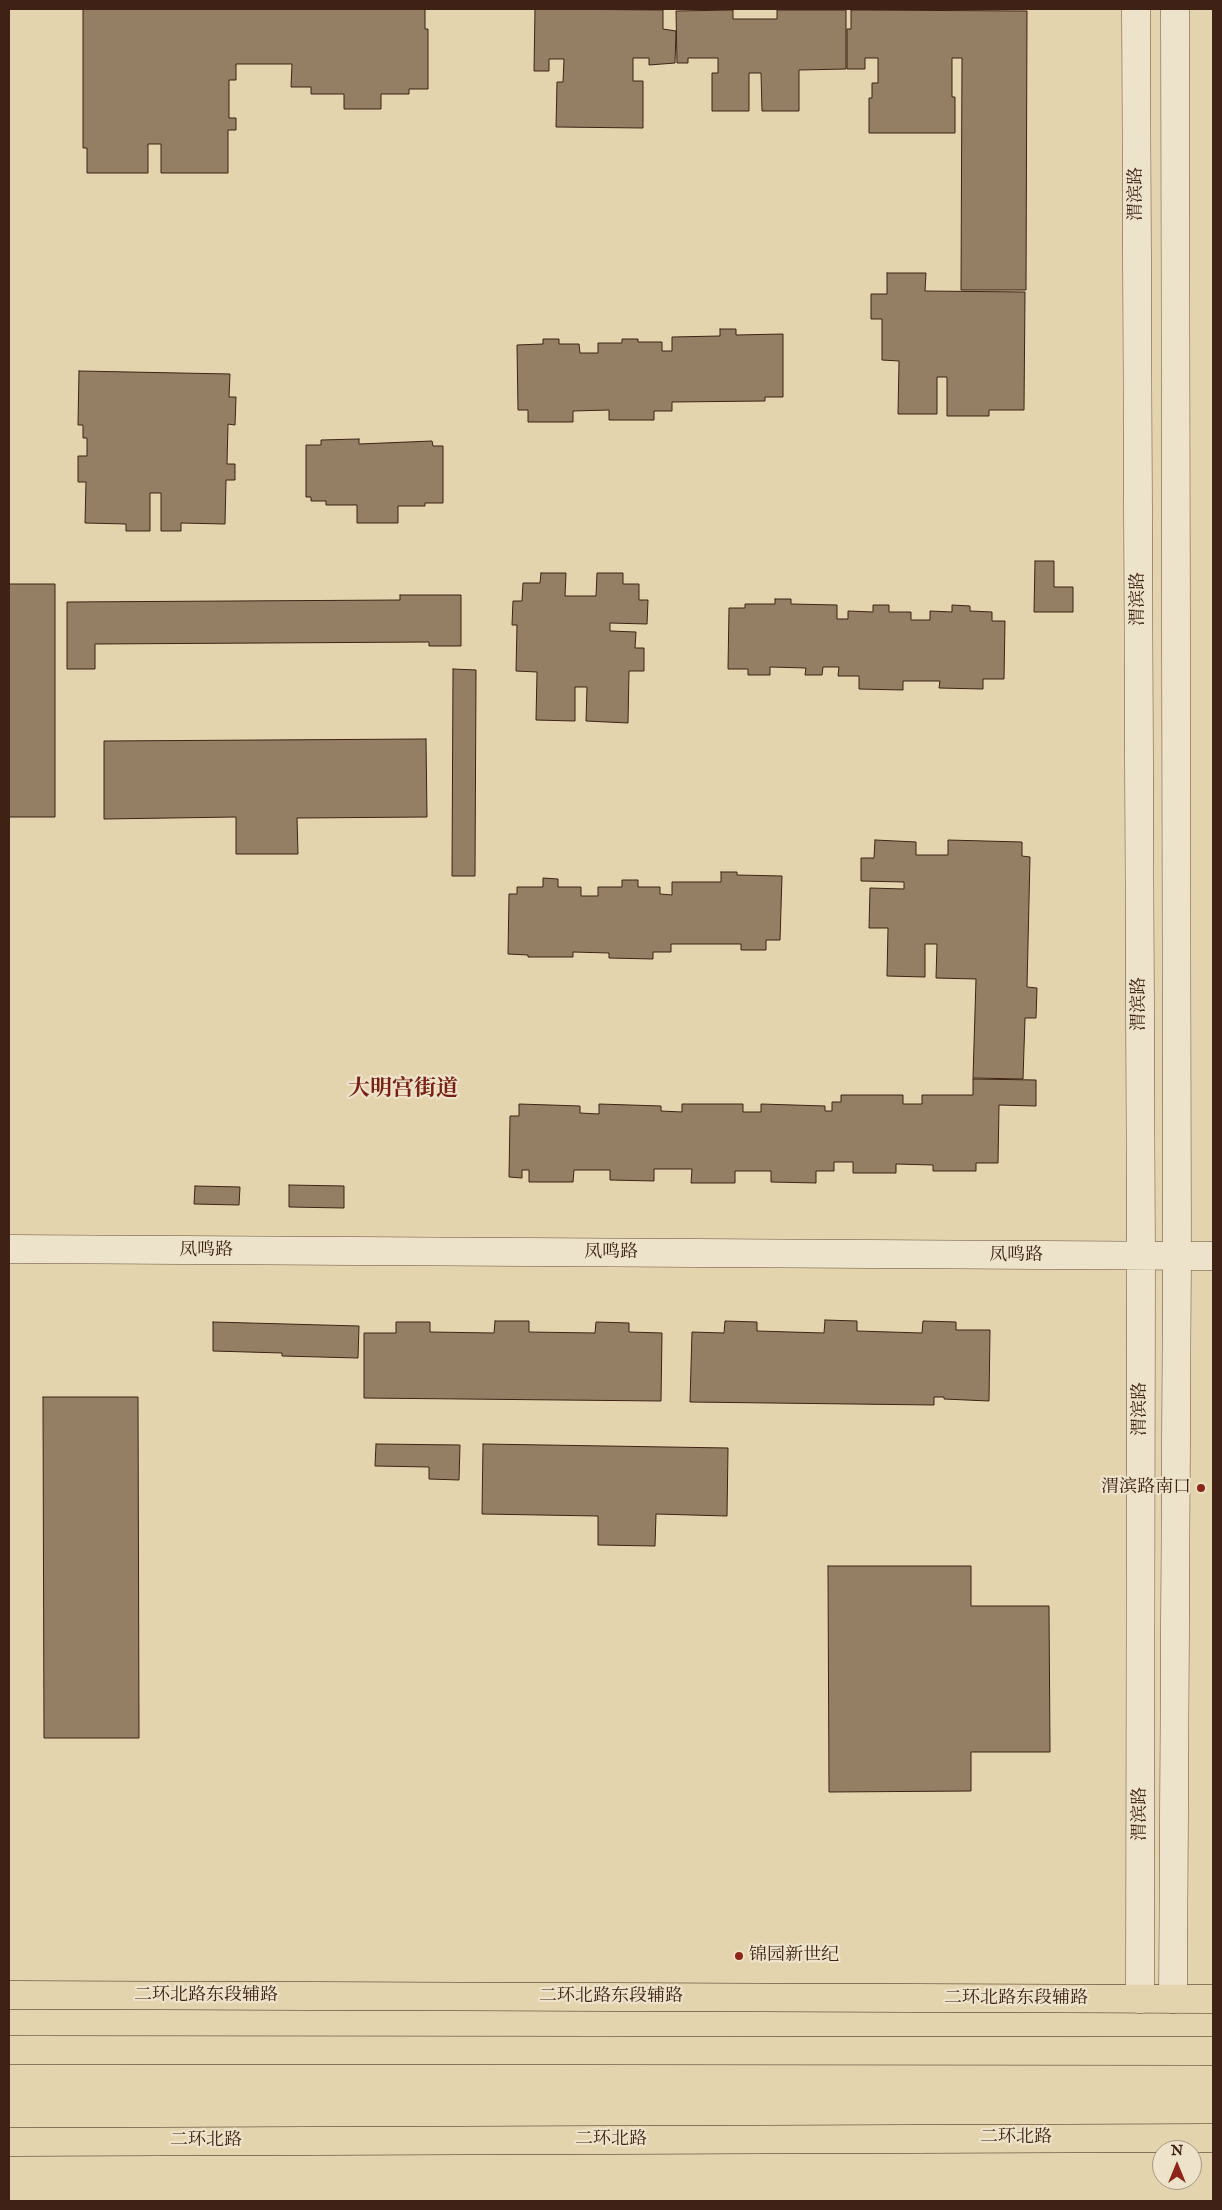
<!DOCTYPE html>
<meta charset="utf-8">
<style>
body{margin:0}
#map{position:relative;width:1222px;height:2210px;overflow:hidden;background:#e3d4ae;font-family:"IM FELL English",serif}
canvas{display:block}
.frame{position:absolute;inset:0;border:10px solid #3f2215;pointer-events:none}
.north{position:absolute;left:1152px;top:2140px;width:50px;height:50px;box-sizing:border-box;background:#ede3ca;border:1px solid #a79682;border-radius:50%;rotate:0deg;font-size:14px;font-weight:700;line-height:20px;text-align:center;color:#3f2215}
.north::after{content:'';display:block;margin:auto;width:18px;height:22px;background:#8f2418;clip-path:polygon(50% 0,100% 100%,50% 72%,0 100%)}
</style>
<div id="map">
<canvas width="1222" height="2210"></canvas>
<div class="frame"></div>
<div class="north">N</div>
</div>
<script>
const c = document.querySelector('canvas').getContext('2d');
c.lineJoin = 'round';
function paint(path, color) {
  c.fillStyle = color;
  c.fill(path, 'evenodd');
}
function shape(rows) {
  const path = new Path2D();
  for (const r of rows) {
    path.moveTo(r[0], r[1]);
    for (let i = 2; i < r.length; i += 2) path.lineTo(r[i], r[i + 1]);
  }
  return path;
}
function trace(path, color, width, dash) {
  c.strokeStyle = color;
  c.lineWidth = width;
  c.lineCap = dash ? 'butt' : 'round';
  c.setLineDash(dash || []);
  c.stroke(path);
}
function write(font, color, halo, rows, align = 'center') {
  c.font = font + ' "IM FELL English","Noto Serif SC",serif';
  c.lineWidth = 4.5;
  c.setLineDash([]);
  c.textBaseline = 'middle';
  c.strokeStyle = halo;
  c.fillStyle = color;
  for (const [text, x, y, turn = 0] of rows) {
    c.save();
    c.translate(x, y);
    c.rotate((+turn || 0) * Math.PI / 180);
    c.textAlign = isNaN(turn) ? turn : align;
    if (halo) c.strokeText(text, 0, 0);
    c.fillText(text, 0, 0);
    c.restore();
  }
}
const building = shape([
 [83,9,425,9,425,29,428,29,428,89,409,89,409,94,381,94,381,109,344,109,344,94,311,94,311,87,291,87,292,64,236,64,236,80,229,80,229,118,236,118,236,130,228,130,228,173,161,173,161,144,148,144,148,173,87,173,87,148,83,148,83,9],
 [535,9,663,10,663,29,676,31,675,63,649,65,649,58,633,58,633,81,643,81,643,128,556,127,557,82,563,82,564,59,549,59,549,71,534,71,535,9],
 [733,10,733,19,777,19,777,10,846,10,846,69,799,70,799,111,762,111,761,73,749,73,749,111,712,111,712,73,718,73,718,58,688,58,688,63,677,63,676,11,733,10],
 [851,10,1027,11,1026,290,961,290,962,58,952,58,952,97,955,97,955,133,869,133,869,98,872,98,872,83,878,83,878,58,865,58,865,69,847,69,847,29,851,29,851,10],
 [887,273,926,273,925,291,1025,292,1024,410,989,410,989,416,947,416,947,377,937,377,937,414,898,414,899,361,882,360,882,319,871,319,871,294,887,294,887,273],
 [720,329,736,329,736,335,783,334,783,397,765,397,765,401,672,402,672,411,654,411,654,420,609,420,609,410,573,411,573,422,528,422,528,410,518,410,517,345,543,344,543,339,559,339,559,344,579,344,580,353,598,353,598,343,622,343,622,339,638,339,638,342,662,342,662,351,672,351,672,337,720,336,720,329],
 [79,371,230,374,229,397,236,397,235,425,228,424,227,464,235,464,235,480,226,480,225,524,181,523,181,531,161,531,161,493,150,493,150,531,126,531,126,524,85,523,86,482,78,482,78,456,87,456,87,438,83,438,83,425,78,425,79,371],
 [359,439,359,444,432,441,433,446,443,446,443,503,425,503,425,506,398,506,398,523,357,523,357,505,326,505,326,501,311,501,311,497,306,497,306,445,321,445,321,440,359,439],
 [1035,561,1054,561,1054,587,1073,587,1073,612,1034,612,1035,561],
 [541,573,566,573,565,596,596,596,597,573,623,573,623,584,639,584,639,600,648,600,647,624,610,623,610,631,636,632,635,648,644,648,644,671,629,671,628,723,586,721,587,687,575,687,575,721,536,720,537,672,516,671,517,625,512,625,513,601,522,601,523,583,540,583,541,573],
 [9,584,55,584,55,817,9,817,9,584],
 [400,595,461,595,461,646,429,646,429,642,95,644,95,669,67,669,67,602,400,600,400,595],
 [775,599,791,599,791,604,837,605,837,619,848,619,848,611,873,612,873,605,889,605,889,612,911,612,911,620,930,620,930,611,952,612,952,605,970,606,970,611,992,612,992,621,1005,621,1004,679,983,679,983,689,939,688,940,681,903,681,903,690,859,689,859,676,838,676,839,667,823,667,822,675,805,675,806,668,770,667,770,675,748,675,748,669,728,669,729,608,745,608,745,604,775,604,775,599],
 [453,669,476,670,475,876,452,876,453,669],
 [426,739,427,817,297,818,298,854,236,854,236,817,104,819,104,741,426,739],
 [875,840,916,842,916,855,948,855,948,840,1022,842,1022,856,1030,857,1027,987,1037,988,1036,1018,1025,1018,1023,1079,973,1078,976,979,936,978,937,944,925,944,925,977,887,976,888,928,869,928,870,888,904,889,904,882,861,881,861,858,874,858,875,840],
 [721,872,737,872,737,875,782,876,780,940,766,940,766,950,741,950,741,944,671,944,671,952,653,952,653,959,609,958,609,953,573,952,573,957,528,957,528,955,508,954,509,894,517,894,517,887,543,887,543,878,558,879,558,887,581,887,581,896,598,896,598,887,622,887,622,880,638,880,638,887,660,887,660,894,672,895,672,882,721,882,721,872],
 [973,1079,1036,1080,1036,1106,999,1105,998,1163,976,1163,976,1171,933,1171,933,1165,896,1164,896,1173,853,1173,853,1162,834,1162,834,1171,816,1171,816,1183,771,1182,771,1171,735,1171,735,1183,691,1183,692,1169,654,1169,654,1181,610,1180,610,1170,574,1170,573,1182,529,1182,529,1170,522,1170,522,1178,509,1177,510,1116,519,1116,519,1104,580,1106,580,1113,599,1114,599,1104,661,1106,661,1111,682,1112,682,1104,743,1104,743,1112,761,1112,761,1104,825,1106,825,1111,832,1111,832,1102,841,1102,841,1095,903,1095,903,1104,922,1104,922,1095,973,1095,973,1079],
 [289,1185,344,1186,344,1208,289,1207,289,1185],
 [195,1186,240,1187,239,1205,194,1204,195,1186],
 [825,1320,857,1321,857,1331,922,1333,923,1321,956,1322,956,1330,990,1330,989,1401,944,1399,944,1397,934,1397,934,1405,690,1402,692,1332,724,1333,725,1321,757,1322,757,1331,824,1333,825,1320],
 [495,1321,529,1321,529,1332,595,1333,596,1322,629,1323,629,1332,662,1333,661,1401,364,1398,364,1333,396,1333,396,1322,430,1322,430,1332,494,1333,495,1321],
 [213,1322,359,1326,358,1358,282,1356,282,1353,213,1351,213,1322],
 [43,1397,138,1397,139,1738,44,1738,43,1397],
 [376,1444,460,1445,459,1480,429,1479,429,1467,375,1466,376,1444],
 [483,1444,728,1448,727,1516,656,1514,655,1546,598,1545,598,1516,482,1514,483,1444],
 [828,1566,971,1566,971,1606,1049,1606,1050,1752,971,1752,971,1791,829,1792,828,1566]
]);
paint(building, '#947f65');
trace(building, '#3f2215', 1);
const minor = shape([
 [1136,9,1141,1257,1140,1999],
 [9,1249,1213,1256],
 [1173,1999,1177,1256,1175,9]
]);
const major = shape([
 [9,1995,1213,1999]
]);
const highway = shape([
 [9,2050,1213,2051],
 [9,2142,1213,2138]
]);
trace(minor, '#684e3b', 29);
trace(major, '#3f2215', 29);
trace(highway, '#3f2215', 29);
trace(minor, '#ede3ca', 28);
trace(major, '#e3d4ae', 28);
trace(highway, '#e3d4ae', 28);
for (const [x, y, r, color] of [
 [1201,1488,5,"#8f2418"],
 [739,1956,5,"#8f2418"]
]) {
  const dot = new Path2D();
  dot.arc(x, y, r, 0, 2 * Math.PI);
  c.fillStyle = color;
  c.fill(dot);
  trace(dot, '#ede3ca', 2);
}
write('18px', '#3f2215', '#ede3ca', [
 ["渭滨路",1137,194,-90],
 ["渭滨路",1139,599,-90],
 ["渭滨路",1140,1004,-90],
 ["凤鸣路",206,1251],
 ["凤鸣路",611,1253],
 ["凤鸣路",1016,1256],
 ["渭滨路",1141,1409,-90],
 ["渭滨路",1141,1814,-90],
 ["二环北路东段辅路",206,1996],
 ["二环北路东段辅路",611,1997],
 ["二环北路东段辅路",1016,1999],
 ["二环北路",1016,2138],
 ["二环北路",611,2140],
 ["二环北路",206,2141]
]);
write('18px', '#3f2215', '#ede3ca', [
 ["渭滨路南口",1191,1488],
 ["锦园新世纪",749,1956,"left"]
], 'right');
write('bold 22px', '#7a1f14', '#ede3ca', [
 ["大明宫街道",403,1090]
]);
</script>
